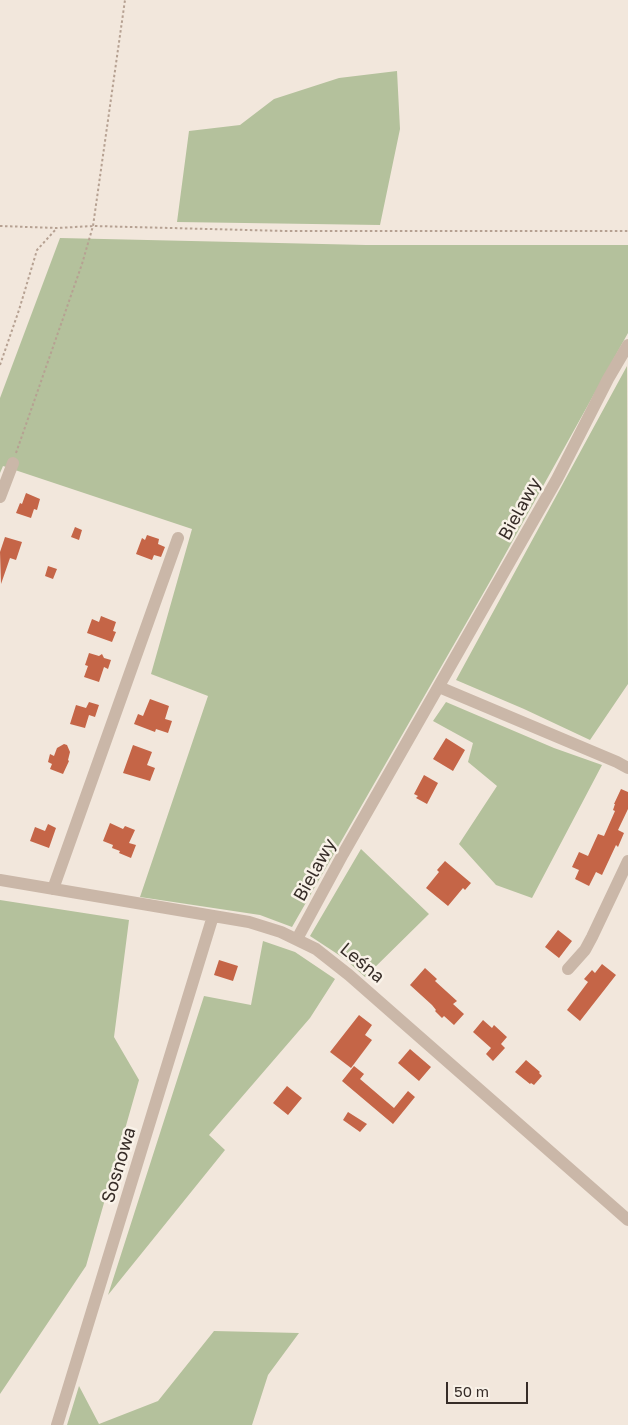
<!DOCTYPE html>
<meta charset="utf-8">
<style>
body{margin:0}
#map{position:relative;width:628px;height:1425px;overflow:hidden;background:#f2e7dc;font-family:"Golos Text",sans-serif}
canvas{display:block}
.scale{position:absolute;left:446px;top:1382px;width:82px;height:22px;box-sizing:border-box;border:2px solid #372d28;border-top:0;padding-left:6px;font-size:15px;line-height:18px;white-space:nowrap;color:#372d28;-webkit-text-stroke:4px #f9f2e8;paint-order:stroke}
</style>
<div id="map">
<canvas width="628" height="1425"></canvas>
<div class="scale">50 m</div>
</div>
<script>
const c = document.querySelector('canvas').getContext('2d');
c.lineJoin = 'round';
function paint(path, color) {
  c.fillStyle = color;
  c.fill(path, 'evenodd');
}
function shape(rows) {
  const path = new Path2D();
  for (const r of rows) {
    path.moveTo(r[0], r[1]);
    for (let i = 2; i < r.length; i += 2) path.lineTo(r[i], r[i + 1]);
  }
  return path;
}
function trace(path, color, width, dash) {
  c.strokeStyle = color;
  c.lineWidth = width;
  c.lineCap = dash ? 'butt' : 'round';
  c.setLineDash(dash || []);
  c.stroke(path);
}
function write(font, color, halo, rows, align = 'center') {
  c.font = font + ' "Golos Text",sans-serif';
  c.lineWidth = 5;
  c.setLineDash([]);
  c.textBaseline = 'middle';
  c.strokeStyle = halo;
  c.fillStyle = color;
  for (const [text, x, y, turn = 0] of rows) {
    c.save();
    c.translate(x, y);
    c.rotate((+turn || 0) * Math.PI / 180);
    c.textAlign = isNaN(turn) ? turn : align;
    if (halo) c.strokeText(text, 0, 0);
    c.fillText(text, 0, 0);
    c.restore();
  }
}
paint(shape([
 [397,71,400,129,380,225,177,222,189,131,240,125,274,99,339,78],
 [60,238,366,245,628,245,628,333,492,578,292,927,260,915,140,897,208,696,151,674,192,529,3,466,0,473,0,398],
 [627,366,628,684,590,740,524,709,456,680],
 [446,702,554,748,602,765,532,898,496,885,459,844,497,786,468,762,473,743,433,721],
 [361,849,429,914,365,977,345,959,310,936],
 [0,900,129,920,114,1037,139,1080,86,1266,0,1394],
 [263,941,295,952,335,979,310,1018,209,1135,225,1150,108,1295,204,996,251,1005],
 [214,1331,299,1333,268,1375,252,1425,67,1425,79,1386,99,1424,158,1401]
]), '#b4c19c');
paint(shape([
 [26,493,40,499,37,510,34,509,31,518,16,513,20,503,22,504],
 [75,527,82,530,79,540,71,537],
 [147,535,159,539,158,544,165,547,161,557,154,555,152,560,136,554,142,538,145,540],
 [5,537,22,542,16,560,10,558,1,584,0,552],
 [48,566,57,569,53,579,45,576],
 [101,616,116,622,113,631,116,632,112,642,87,633,92,619,99,622],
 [89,653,99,656,102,654,104,658,111,660,108,669,104,667,99,682,84,677,88,666,85,665],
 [150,699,169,706,165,719,172,721,168,733,156,729,155,732,134,724,138,714,143,716],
 [89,702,99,705,95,717,89,715,85,728,70,724,76,705,86,708],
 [446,738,465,750,453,771,433,759],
 [64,744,67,745,70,752,68,760,69,761,63,774,50,769,52,764,48,762,50,754,54,756,57,748],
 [133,745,152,752,147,765,155,768,150,781,123,773],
 [424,775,438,783,427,804,416,798,418,796,414,794],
 [621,789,628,792,628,809,618,830,624,833,618,847,616,845,602,875,596,872,589,886,575,879,579,870,572,867,579,852,588,856,598,834,604,836,615,811,613,810,615,804,614,804],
 [110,823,123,829,125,826,135,830,129,843,136,845,131,858,119,853,120,851,112,848,113,845,103,841],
 [48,824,56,828,49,848,30,841,35,827,45,831],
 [445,861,471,883,465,890,463,888,448,906,426,888,439,872,437,870],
 [558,930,572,941,559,958,545,947],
 [219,960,238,966,233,981,214,975],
 [602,964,616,975,580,1021,567,1010,588,982,584,979,592,970,595,973],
 [425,968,437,979,435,981,457,1001,453,1004,464,1014,454,1025,444,1016,442,1018,435,1011,436,1010,432,1005,410,985],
 [359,1015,372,1025,365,1035,372,1040,351,1068,330,1052],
 [483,1020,492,1028,494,1025,507,1037,501,1044,505,1048,493,1061,486,1054,491,1048,473,1032],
 [410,1049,431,1067,419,1081,398,1063],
 [526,1060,540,1072,539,1073,542,1076,534,1085,531,1083,530,1084,515,1072],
 [354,1066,364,1074,360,1079,394,1108,408,1091,415,1097,393,1124,342,1081],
 [287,1086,302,1098,288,1115,273,1103],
 [348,1112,367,1124,360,1132,343,1120]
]), '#c56547');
trace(shape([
 [0,226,57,228,93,226,286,231,628,231],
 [0,365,19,310,37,250,57,228],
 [16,453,82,264,93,226,125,0]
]), '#b6a192', 2, [2.5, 2.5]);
trace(shape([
 [0,497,13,463],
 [439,687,617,762,628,768],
 [0,880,249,922,281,932,316,949,349,975,628,1220],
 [53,889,178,538],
 [297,939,343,854,557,479,608,379,628,345],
 [568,969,585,950,592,937,628,861],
 [57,1425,213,916]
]), '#cab7a8', 12);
write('18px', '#372d28', '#f9f2e8', [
 ["Bielawy",520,509,-61],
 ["Bielawy",315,870,-61],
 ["Leśna",362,963,40],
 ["Sosnowa",119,1165,-73]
]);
</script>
